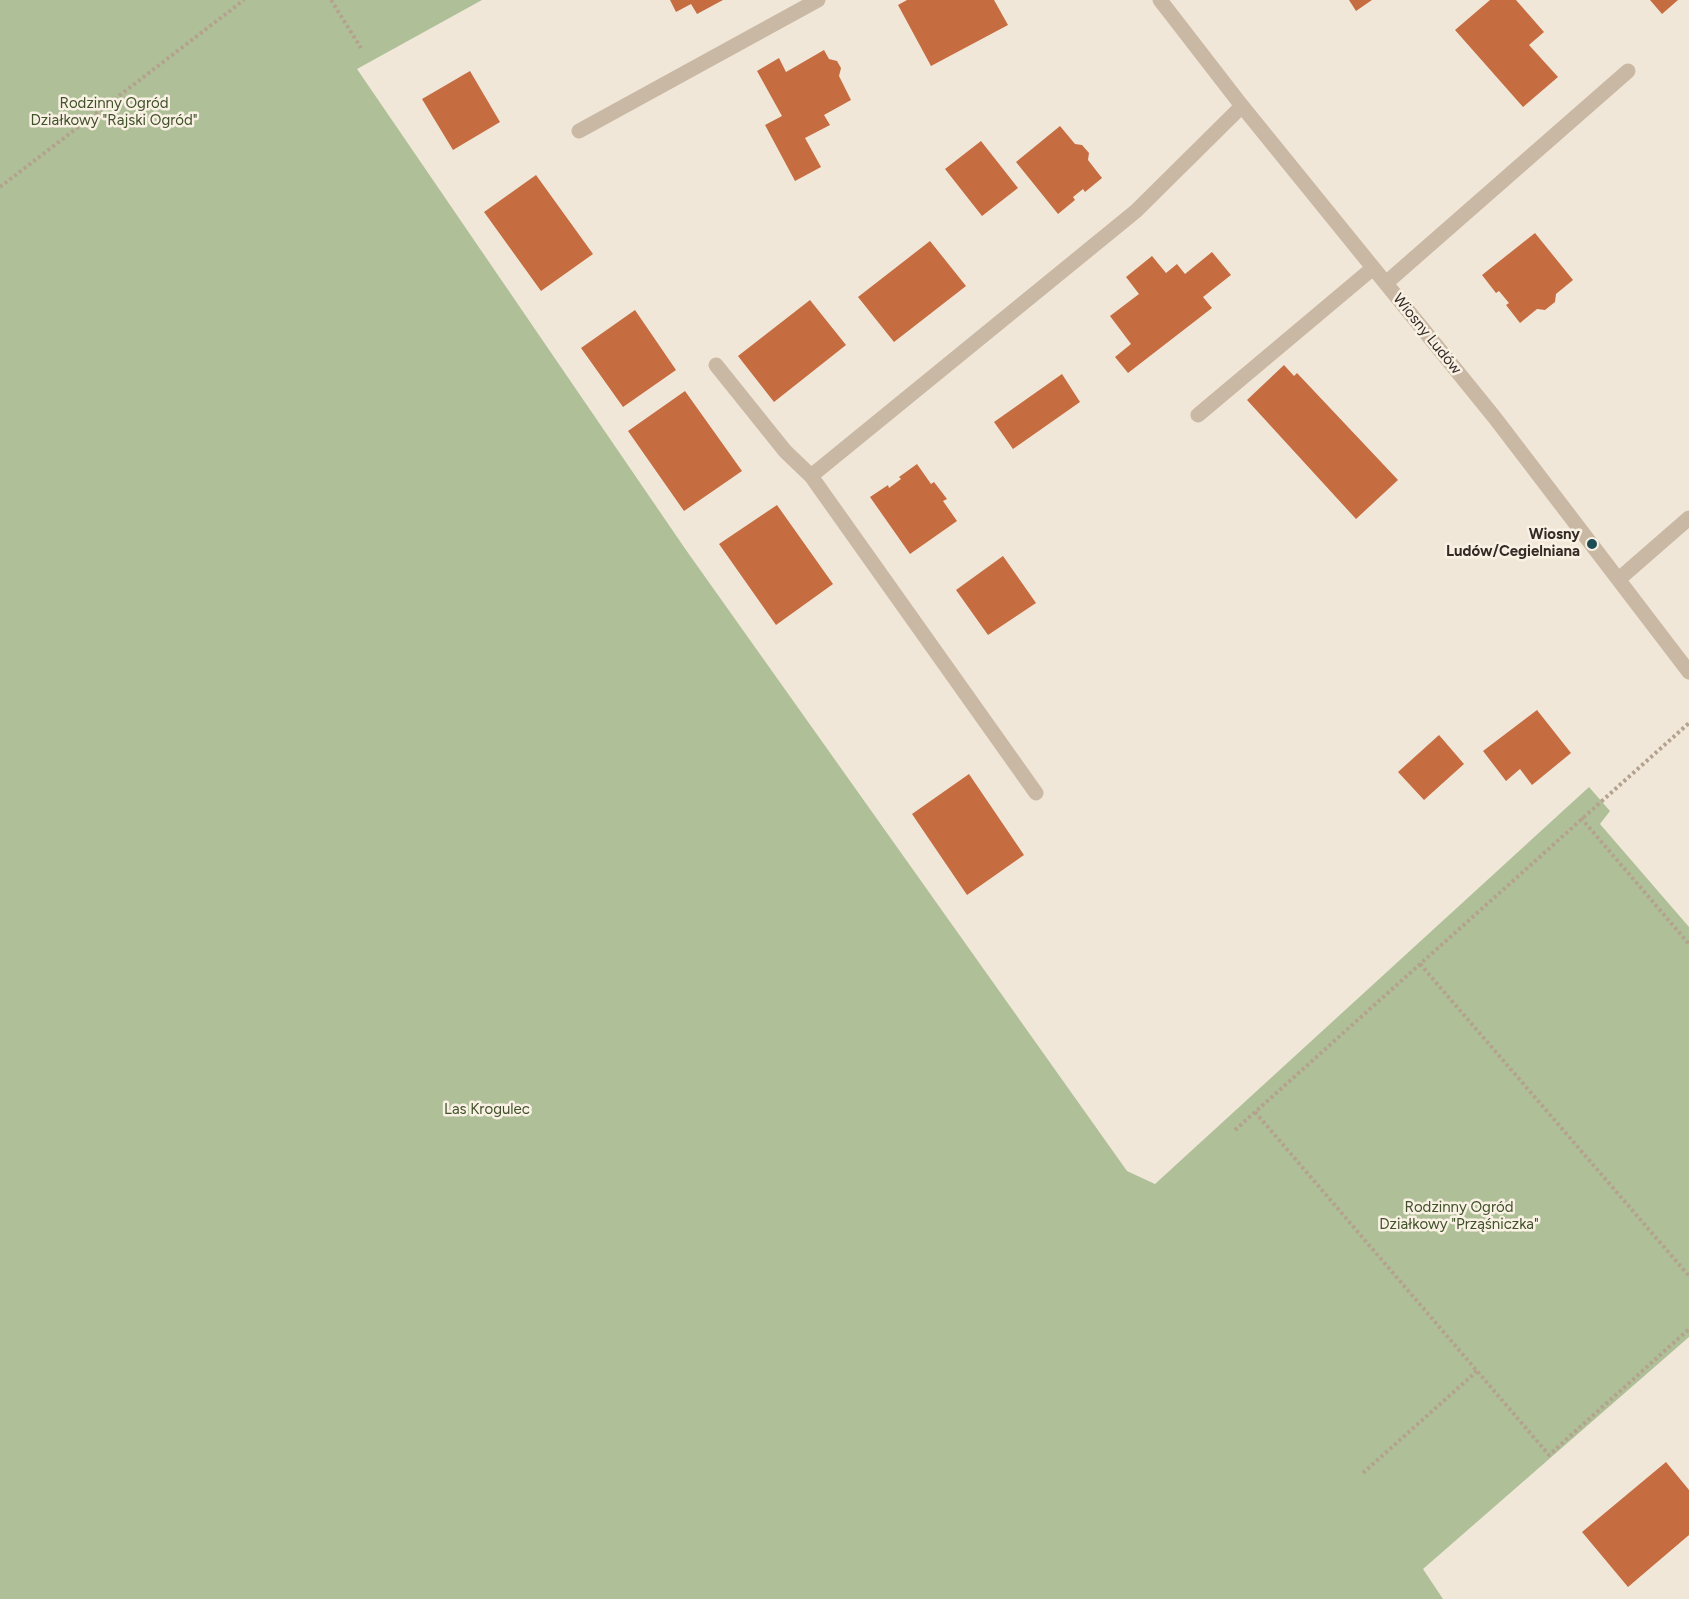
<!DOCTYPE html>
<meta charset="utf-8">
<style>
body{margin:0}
canvas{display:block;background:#f1e7d8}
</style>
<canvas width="1689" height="1599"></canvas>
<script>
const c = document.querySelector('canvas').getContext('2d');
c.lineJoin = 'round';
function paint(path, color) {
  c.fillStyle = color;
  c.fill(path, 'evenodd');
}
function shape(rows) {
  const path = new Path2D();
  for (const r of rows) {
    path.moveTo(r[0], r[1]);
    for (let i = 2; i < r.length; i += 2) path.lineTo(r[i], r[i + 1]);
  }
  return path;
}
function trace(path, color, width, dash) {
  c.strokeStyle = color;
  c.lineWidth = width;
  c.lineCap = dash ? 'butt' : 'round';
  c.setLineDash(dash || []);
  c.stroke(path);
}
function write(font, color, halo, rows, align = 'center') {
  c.font = font + ' Figtree,sans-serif';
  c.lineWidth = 5;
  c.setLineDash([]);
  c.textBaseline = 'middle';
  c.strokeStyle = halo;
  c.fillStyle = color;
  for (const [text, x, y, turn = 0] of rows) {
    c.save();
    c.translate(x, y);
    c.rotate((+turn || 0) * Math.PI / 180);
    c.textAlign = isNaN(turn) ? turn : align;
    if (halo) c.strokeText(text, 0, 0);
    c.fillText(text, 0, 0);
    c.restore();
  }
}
paint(shape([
 [0,0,482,0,357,69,686,550,1127,1171,1155,1184,1589,787,1610,811,1600,824,1689,927,1689,1337,1423,1569,1443,1599,0,1599]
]), '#afc098');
paint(shape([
 [670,0,723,0,697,14,691,4,676,12],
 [907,0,994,0,1008,25,931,66,898,5],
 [1349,0,1372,0,1356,11],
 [1490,0,1516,0,1544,32,1529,45,1558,77,1523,107,1455,30],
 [1650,0,1678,0,1662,14],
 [824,50,829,59,837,61,841,68,839,76,851,100,824,115,830,125,805,138,821,167,795,181,765,125,782,116,757,71,779,58,786,72],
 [470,71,500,122,453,150,422,99],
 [1060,126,1075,144,1082,145,1089,153,1088,160,1102,178,1085,192,1083,189,1073,197,1075,200,1058,214,1016,162],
 [981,141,1018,188,982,216,945,169],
 [536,175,593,254,541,291,484,212],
 [1535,233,1573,280,1556,294,1555,302,1545,310,1537,309,1520,323,1506,305,1509,303,1499,291,1496,293,1482,275],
 [930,241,966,286,894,342,858,297],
 [1212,252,1231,275,1203,297,1212,308,1128,373,1115,357,1131,344,1110,316,1139,294,1126,277,1152,256,1166,273,1177,264,1185,274],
 [810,300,846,345,774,402,738,356],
 [635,310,676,370,623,407,581,348],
 [1284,365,1294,376,1297,373,1398,480,1356,519,1247,400],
 [1062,374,1080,402,1013,449,994,422],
 [685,391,742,471,684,511,628,431],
 [917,464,931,484,934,482,947,499,943,501,957,521,910,554,870,497,888,485,889,488,901,479,899,477],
 [777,505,833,584,776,625,719,544],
 [1003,556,1036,603,988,635,956,590],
 [1537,710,1571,753,1532,785,1520,769,1506,781,1483,751],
 [1439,735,1464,764,1424,800,1398,772],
 [969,774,1024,855,967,895,912,814],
 [1666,1462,1689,1490,1689,1535,1628,1587,1582,1532]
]), '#c66c41');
trace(shape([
 [331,0,361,48],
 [0,187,244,0],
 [1581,818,1689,944],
 [1420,964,1689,1276],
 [1255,1112,1549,1455,1689,1329],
 [1235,1130,1689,723],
 [1363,1473,1477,1371]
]), '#b4a28e', 4, [3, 3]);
trace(shape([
 [579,131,818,0],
 [1386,283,1628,71],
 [716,365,785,451,811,476],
 [1198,415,1373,268],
 [1619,579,1689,518],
 [1036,793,811,476,1136,211,1242,106]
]), '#c9b8a4', 15);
trace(shape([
 [1160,0,1242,106,1495,418,1689,672]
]), '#c9b8a4', 15);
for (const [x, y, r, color] of [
 [1592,544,6,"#1c4d55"]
]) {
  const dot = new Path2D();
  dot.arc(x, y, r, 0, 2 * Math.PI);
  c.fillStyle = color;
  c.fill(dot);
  trace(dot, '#f9f1e4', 2);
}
write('15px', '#40522a', '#f9f1e4', [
 ["Rodzinny Ogród",114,104],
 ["Działkowy \"Rajski Ogród\"",114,121],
 ["Las Krogulec",487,1110],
 ["Rodzinny Ogród",1459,1208],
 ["Działkowy \"Prząśniczka\"",1459,1225]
]);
write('15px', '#342b26', '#f9f1e4', [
 ["Wiosny Ludów",1427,334,51]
]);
write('bold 15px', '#342b26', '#f9f1e4', [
 ["Wiosny",1580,535],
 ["Ludów/Cegielniana",1580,552]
], 'right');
</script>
